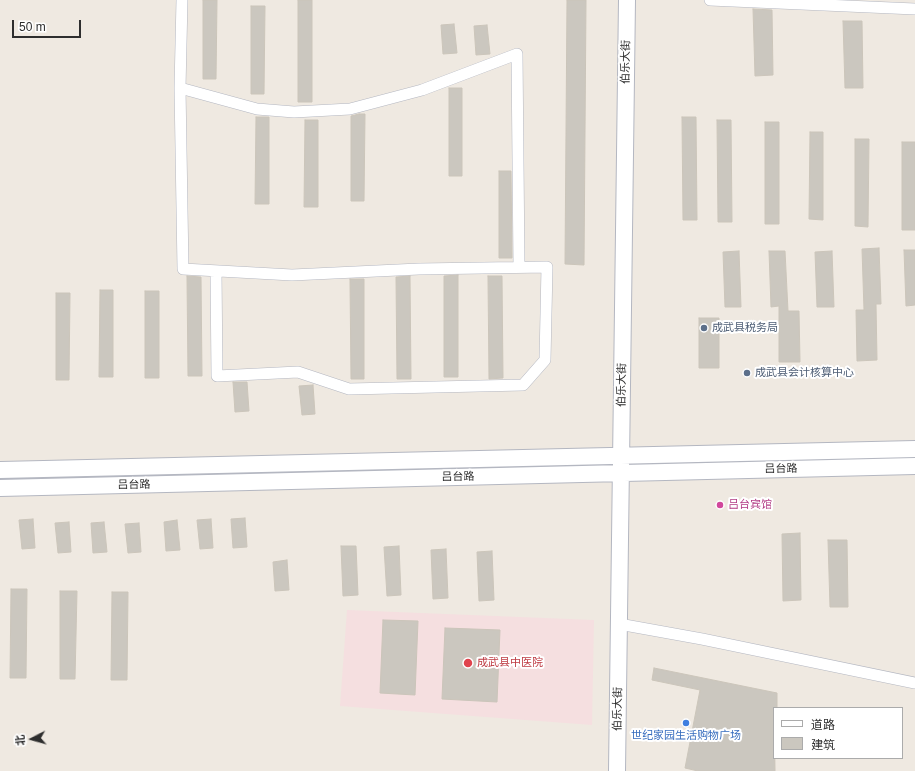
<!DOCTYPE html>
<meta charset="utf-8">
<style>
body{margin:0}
#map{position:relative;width:915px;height:771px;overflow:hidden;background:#efe9e1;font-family:Helvetica,"Noto Sans SC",sans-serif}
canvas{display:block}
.legend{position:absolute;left:773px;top:707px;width:130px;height:52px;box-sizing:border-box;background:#fff;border:1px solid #ababab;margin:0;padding:5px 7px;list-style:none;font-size:12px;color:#2e2e2e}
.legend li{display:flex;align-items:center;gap:8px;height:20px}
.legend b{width:20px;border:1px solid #ababab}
.north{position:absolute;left:12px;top:719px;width:40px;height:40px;-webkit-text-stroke:3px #fff;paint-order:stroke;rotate:264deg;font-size:11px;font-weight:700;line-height:16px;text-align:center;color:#2e2e2e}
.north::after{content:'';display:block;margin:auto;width:14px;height:18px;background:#2e2e2e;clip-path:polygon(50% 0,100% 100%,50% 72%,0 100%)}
.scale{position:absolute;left:12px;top:20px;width:69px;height:18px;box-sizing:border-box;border:2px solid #2e2e2e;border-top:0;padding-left:5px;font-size:12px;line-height:14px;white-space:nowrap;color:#2e2e2e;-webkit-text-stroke:3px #fff;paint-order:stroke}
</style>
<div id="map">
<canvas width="915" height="771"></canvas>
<ul class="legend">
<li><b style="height:5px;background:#fff"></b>道路</li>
<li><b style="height:11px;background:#cbc7bf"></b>建筑</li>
</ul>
<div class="north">北</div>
<div class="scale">50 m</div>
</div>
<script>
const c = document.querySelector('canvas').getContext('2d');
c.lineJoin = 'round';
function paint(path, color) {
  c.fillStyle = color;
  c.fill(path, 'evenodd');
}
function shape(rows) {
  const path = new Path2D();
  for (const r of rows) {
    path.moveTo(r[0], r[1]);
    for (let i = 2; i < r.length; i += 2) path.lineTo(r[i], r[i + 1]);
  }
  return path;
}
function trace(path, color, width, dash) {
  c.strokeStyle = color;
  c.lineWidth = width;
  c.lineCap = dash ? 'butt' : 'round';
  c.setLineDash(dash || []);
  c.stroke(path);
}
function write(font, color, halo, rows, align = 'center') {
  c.font = font + ' Helvetica,"Noto Sans SC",sans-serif';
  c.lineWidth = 4;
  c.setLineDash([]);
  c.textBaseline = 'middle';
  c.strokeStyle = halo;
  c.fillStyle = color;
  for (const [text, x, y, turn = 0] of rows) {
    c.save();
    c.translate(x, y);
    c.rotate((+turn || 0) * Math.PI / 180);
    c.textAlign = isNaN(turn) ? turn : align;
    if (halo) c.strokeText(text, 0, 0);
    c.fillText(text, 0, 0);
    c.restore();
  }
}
paint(shape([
 [347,610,594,620,592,725,340,706]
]), '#f5dfe0');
const building = shape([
 [203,0,217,0,216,79,203,79,203,0],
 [298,0,312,0,312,102,298,102,298,0],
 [567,0,586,0,584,265,565,264,567,0],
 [251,6,265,6,264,94,251,94,251,6],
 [753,9,772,10,773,75,755,76,753,9],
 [843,21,862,21,863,88,845,88,843,21],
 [454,24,457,53,443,54,441,25,454,24],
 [487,25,490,54,476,55,474,26,487,25],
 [449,88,462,88,462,176,449,176,449,88],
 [359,114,365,114,364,201,351,201,351,116,359,114],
 [256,117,269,117,269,204,255,204,256,117],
 [682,117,696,117,697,220,683,220,682,117],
 [305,120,318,120,318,207,304,207,305,120],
 [717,120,731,120,732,222,718,222,717,120],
 [765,122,779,122,779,224,765,224,765,122],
 [810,132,823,132,823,220,809,219,810,132],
 [855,139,869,139,868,227,855,226,855,139],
 [902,142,915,142,915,230,902,230,902,142],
 [499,171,511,171,512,258,499,258,499,171],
 [879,248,881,304,876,304,877,360,857,361,856,310,864,310,862,249,879,248],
 [904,250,915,250,915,305,906,306,904,250],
 [739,251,741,307,725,307,723,252,739,251],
 [769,251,785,251,788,311,799,311,800,362,779,362,779,306,771,307,769,251],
 [832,251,834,307,817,307,815,252,832,251],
 [458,275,458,377,444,377,444,276,458,275],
 [187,276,201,277,202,376,188,376,187,276],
 [410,276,411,379,397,379,396,277,410,276],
 [488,276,502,276,503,378,489,379,488,276],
 [350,279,364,279,364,379,351,379,350,279],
 [100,290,113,290,113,377,99,377,100,290],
 [145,291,159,291,159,378,145,378,145,291],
 [56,293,70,293,69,380,56,380,56,293],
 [699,318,719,318,719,368,699,368,699,318],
 [233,382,247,382,249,411,235,412,233,382],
 [313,385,315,414,302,415,299,386,313,385],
 [245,518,247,547,233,548,231,519,245,518],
 [33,519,35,548,22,549,19,520,33,519],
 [211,519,213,548,200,549,197,520,211,519],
 [177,520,180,550,166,551,164,522,177,520],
 [69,522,71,552,58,553,55,523,69,522],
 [104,522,107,552,93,553,91,523,104,522],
 [139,523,141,552,128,553,125,524,139,523],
 [800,533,801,600,783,601,782,534,800,533],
 [828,540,847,540,848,607,830,607,828,540],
 [341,546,356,546,358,595,343,596,341,546],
 [399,546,401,595,387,596,384,547,399,546],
 [446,549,448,598,433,599,431,550,446,549],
 [492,551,494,600,479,601,477,552,492,551],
 [287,560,289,590,275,591,273,562,287,560],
 [11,589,27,589,26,678,10,678,11,589],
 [60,591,77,591,75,679,60,679,60,591],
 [112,592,128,592,127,680,111,680,112,592],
 [383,620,418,621,415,695,380,693,383,620],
 [445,628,500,630,497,702,442,699,445,628],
 [654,668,777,693,777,708,774,708,775,771,698,771,685,768,700,690,652,680,654,668]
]);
paint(building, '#cbc7bf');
trace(building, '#cbc5ba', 1);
const minor = shape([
 [182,0,180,88,257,109,294,112,350,109,422,90,517,54,519,267],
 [710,0,915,9],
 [180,88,183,269,292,275,419,269,547,267,545,360,523,385,349,389,298,372,217,376,216,271],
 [619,624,702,639,915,683]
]);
const secondary = shape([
 [0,470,915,449],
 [0,488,915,466],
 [617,771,627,0]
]);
trace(minor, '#b4b7c1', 12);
trace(secondary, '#b4b7c1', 18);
trace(minor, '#fff', 11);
trace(secondary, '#fff', 16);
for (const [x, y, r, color] of [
 [704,328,4,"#5c6f8a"],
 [747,373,4,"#5c6f8a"],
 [720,505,4,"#d1479c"],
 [468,663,5,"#e0444e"],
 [686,723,4,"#3f7fe0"]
]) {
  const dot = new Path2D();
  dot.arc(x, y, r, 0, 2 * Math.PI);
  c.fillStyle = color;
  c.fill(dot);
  trace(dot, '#fff', 1.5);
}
write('11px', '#2e2e2e', '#fff', [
 ["伯乐大街",626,62,-89],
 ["伯乐大街",622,385,-89],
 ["吕台路",781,469,-1],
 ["吕台路",458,477,-1],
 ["吕台路",134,485,-1],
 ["伯乐大街",618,709,-89]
]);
write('11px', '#4e5e75', '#fff', [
 ["成武县税务局",712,328],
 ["成武县会计核算中心",755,373]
], 'left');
write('11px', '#b23c85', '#fff', [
 ["吕台宾馆",728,505]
], 'left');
write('11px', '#be3a42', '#fff', [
 ["成武县中医院",477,663]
], 'left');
write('11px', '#366cbe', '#fff', [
 ["世纪家园生活购物广场",686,736]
]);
</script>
